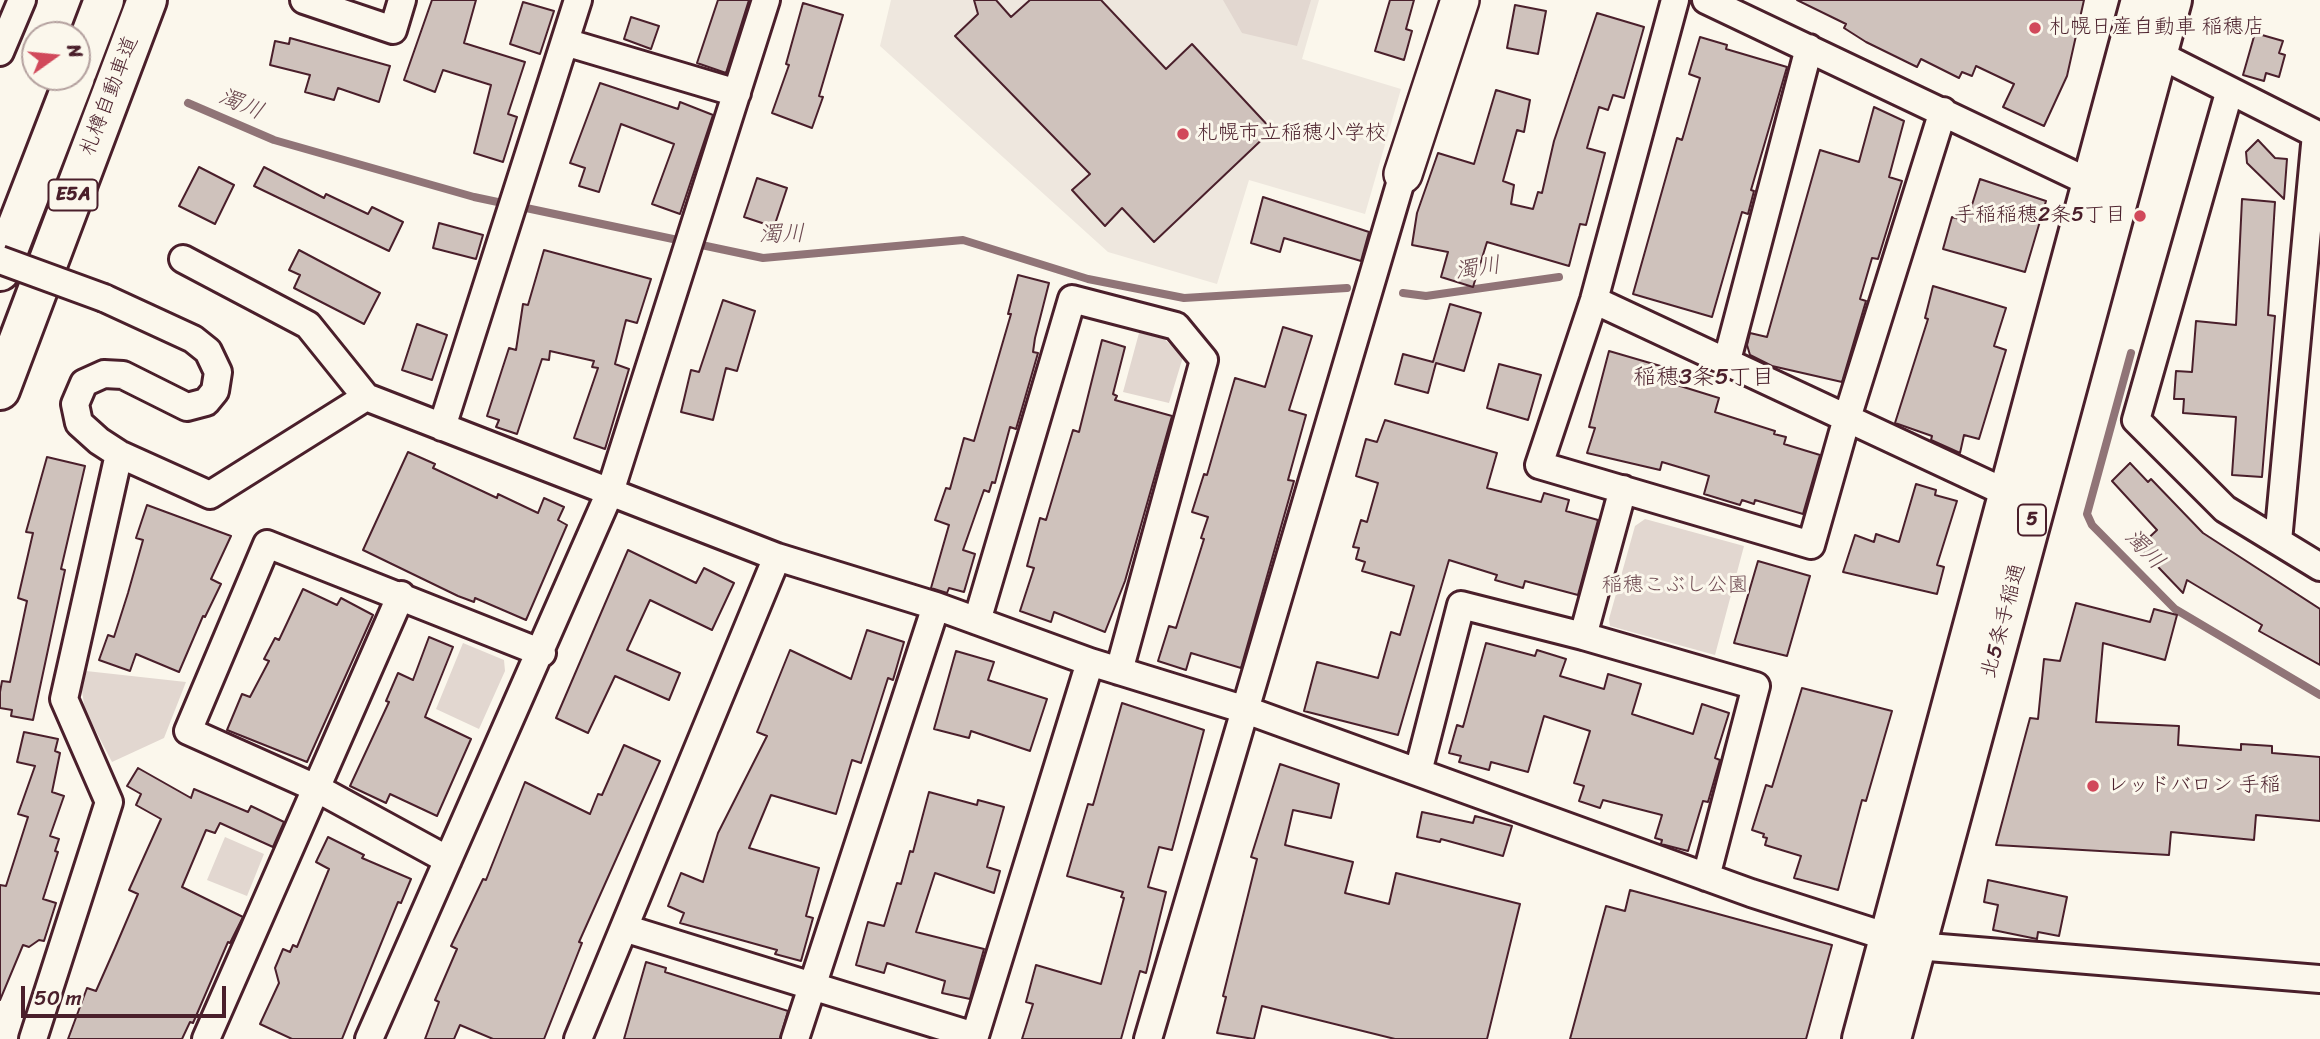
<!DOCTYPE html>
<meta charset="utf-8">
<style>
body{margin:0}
#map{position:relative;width:2320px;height:1039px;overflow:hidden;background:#fbf7ec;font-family:Sriracha,sans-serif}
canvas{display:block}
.north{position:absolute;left:21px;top:21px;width:70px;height:70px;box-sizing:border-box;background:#fbf7ec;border:2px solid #b4a19f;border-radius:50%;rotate:75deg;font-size:19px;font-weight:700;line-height:28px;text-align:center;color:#4a1f2b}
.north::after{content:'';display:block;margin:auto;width:24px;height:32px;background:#d1495b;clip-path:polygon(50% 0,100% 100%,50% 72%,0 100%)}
.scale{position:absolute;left:21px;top:986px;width:205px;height:32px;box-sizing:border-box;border:4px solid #4a1f2b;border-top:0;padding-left:9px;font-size:21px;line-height:24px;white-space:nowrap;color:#4a1f2b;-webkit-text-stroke:5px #fbf7ec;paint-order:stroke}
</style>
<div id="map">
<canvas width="2320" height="1039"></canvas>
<div class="north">N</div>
<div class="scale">50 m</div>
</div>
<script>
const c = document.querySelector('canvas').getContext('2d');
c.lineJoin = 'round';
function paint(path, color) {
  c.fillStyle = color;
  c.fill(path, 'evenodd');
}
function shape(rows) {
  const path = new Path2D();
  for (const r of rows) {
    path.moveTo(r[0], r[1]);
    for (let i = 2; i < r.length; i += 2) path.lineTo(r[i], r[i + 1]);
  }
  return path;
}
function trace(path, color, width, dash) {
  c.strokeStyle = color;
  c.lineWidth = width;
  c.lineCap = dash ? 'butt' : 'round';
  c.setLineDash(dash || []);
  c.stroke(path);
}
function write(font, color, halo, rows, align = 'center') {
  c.font = font + ' Sriracha,"Klee One",sans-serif';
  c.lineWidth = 6;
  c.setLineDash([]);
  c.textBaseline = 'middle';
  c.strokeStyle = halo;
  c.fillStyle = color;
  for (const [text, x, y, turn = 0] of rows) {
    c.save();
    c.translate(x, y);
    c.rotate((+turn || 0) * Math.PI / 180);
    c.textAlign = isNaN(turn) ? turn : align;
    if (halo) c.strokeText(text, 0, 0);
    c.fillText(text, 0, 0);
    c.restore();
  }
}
paint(shape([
 [891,0,1319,0,1302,59,1401,89,1365,214,1249,180,1217,284,1108,252,880,46]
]), '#eee7de');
paint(shape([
 [1223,0,1311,0,1297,46,1242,33],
 [1139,333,1161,336,1183,357,1169,403,1123,392],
 [1645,519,1744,546,1715,655,1610,626,1609,619,1635,526],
 [463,643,504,660,505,671,479,729,436,709],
 [86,671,186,682,164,738,112,762,85,710,82,691],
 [225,837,264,854,247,896,207,880]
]), '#e2d7d0');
trace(shape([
 [188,103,274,140,474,197,763,258,963,240,1088,279,1184,298,1347,288],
 [1403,293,1426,296,1559,277],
 [2131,353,2087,514,2092,525,2175,609,2320,695]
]), '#907477', 8);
const building = shape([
 [432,0,476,0,464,43,525,62,508,114,517,117,503,162,474,153,491,85,443,70,435,92,404,80,432,0],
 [718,0,749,0,726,73,697,63,718,0],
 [974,0,996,0,1011,17,1030,0,1101,0,1166,69,1192,44,1272,130,1154,242,1122,208,1105,226,1072,190,1090,174,955,36,978,14,974,0],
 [1390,0,1414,0,1406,29,1412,31,1404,60,1375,51,1390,0],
 [1797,0,2084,0,2067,76,2044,126,2003,107,2014,84,1976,66,1972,76,1962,72,1959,78,1921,59,1917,67,1866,42,1844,28,1846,24,1797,0],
 [523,2,554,11,540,54,510,44,523,2],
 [803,3,843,15,819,96,823,97,812,128,772,113,789,65,786,64,803,3],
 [1515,5,1546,11,1538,54,1507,48,1515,5],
 [1597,13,1644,27,1624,98,1613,95,1608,110,1599,107,1587,148,1605,153,1586,225,1580,224,1569,266,1487,242,1473,287,1441,277,1448,252,1412,245,1417,213,1438,153,1474,164,1496,90,1530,100,1524,132,1517,130,1503,181,1514,185,1511,204,1533,209,1538,192,1542,193,1554,141,1597,13],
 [631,17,659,26,651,49,624,39,631,17],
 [2255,33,2283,41,2279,53,2285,55,2279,77,2266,73,2264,81,2243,75,2255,33],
 [1700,37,1727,45,1726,49,1787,67,1751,190,1754,191,1748,214,1742,212,1712,317,1633,294,1677,138,1682,140,1700,78,1689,74,1700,37],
 [290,38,390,66,379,102,338,88,334,100,305,92,310,75,270,65,275,41,289,44,290,38],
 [600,83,678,109,680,102,713,115,680,214,652,204,674,144,621,124,599,192,579,186,585,168,570,163,600,83],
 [1874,107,1904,121,1889,177,1902,181,1878,259,1872,258,1860,299,1866,301,1842,382,1772,366,1750,355,1747,345,1750,333,1767,337,1820,150,1859,162,1874,107],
 [2258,140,2275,158,2287,159,2284,199,2247,163,2246,152,2258,140],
 [199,167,234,185,215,224,179,206,199,167],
 [264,167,324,198,326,194,368,214,372,207,403,222,389,251,254,186,264,167],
 [757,178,787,188,774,227,744,217,757,178],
 [1980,179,2046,201,2025,272,1943,249,1952,217,1967,221,1980,179],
 [1263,197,1369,232,1361,261,1284,238,1280,252,1251,243,1263,197],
 [2242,199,2275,202,2268,315,2275,316,2262,477,2232,475,2236,417,2183,413,2184,399,2174,399,2176,371,2192,372,2196,321,2236,325,2242,199],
 [439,223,483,235,476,259,433,248,439,223],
 [299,250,380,293,364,324,294,288,300,275,289,270,299,250],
 [544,250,651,279,637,323,626,320,615,364,629,369,605,449,574,438,598,368,592,367,594,361,550,351,549,360,542,359,517,434,496,427,499,420,487,416,509,348,516,350,523,304,528,305,544,250],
 [1018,275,1049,283,1035,338,1033,352,1038,353,1016,429,1010,427,995,483,992,482,989,492,984,490,963,550,975,554,964,592,949,588,947,593,931,588,949,525,935,520,946,488,950,489,964,438,974,441,1011,314,1008,314,1018,275],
 [1933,286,2006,308,1994,346,2006,350,1979,439,1964,435,1960,453,1931,440,1932,436,1895,423,1928,319,1925,318,1933,286],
 [723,300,755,311,737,371,726,368,713,420,681,412,691,370,699,372,723,300],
 [1450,304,1481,313,1464,371,1436,363,1428,393,1395,384,1403,354,1433,362,1450,304],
 [417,324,447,335,432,380,402,370,417,324],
 [1283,327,1312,336,1289,410,1306,415,1288,480,1294,481,1241,668,1191,653,1186,670,1158,661,1169,626,1176,628,1204,539,1201,538,1208,517,1192,512,1204,474,1207,475,1235,378,1265,387,1283,327],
 [1102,340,1125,347,1113,394,1117,396,1115,400,1172,416,1125,581,1105,632,1054,612,1051,622,1020,611,1034,568,1027,566,1040,518,1046,520,1073,430,1079,432,1102,340],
 [1609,351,1681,372,1677,385,1719,398,1715,412,1775,431,1774,434,1786,437,1784,444,1820,455,1803,514,1755,500,1754,504,1742,500,1740,505,1704,494,1709,476,1662,462,1660,470,1587,453,1595,428,1589,427,1609,351],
 [1499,364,1541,375,1528,420,1487,408,1499,364],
 [1385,420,1497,453,1487,488,1541,502,1544,493,1569,500,1566,511,1598,520,1578,595,1525,581,1523,588,1495,580,1497,575,1449,560,1398,735,1304,711,1317,662,1378,678,1391,632,1400,635,1414,586,1362,571,1365,562,1356,559,1359,548,1353,547,1361,520,1367,522,1378,483,1356,476,1366,439,1377,442,1385,420],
 [408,452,435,464,433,468,497,498,498,494,538,513,544,498,564,507,558,520,567,525,526,620,475,598,474,602,458,596,363,550,408,452],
 [47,457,85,466,61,569,65,570,33,720,11,716,12,710,0,708,0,692,2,681,10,682,27,601,18,598,33,533,26,532,47,457],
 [2130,463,2148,482,2151,479,2203,533,2320,609,2320,665,2259,631,2262,625,2187,580,2183,593,2139,547,2157,530,2112,481,2130,463],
 [1916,484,1936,490,1935,495,1957,501,1937,565,1944,567,1937,594,1843,572,1855,535,1874,542,1876,534,1899,542,1916,484],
 [147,505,231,536,211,579,221,584,205,617,203,616,179,672,136,654,130,671,99,660,108,635,114,637,128,593,143,540,136,538,147,505],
 [628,550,696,583,704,568,734,583,712,630,650,600,627,650,680,673,669,700,615,676,588,733,556,718,628,550],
 [1758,561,1810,576,1787,656,1734,643,1758,561],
 [303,589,337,605,341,598,373,615,307,762,227,730,242,694,250,697,269,661,264,659,275,638,279,640,303,589],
 [2076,603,2150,622,2154,609,2177,615,2165,660,2103,643,2096,722,2179,726,2178,745,2241,750,2241,744,2272,746,2272,753,2320,757,2320,821,2256,815,2254,840,2171,832,2169,855,1996,845,2030,718,2038,719,2044,659,2060,661,2076,603],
 [867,630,904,642,893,680,888,678,861,763,852,760,836,814,771,795,749,848,819,868,806,916,813,918,801,961,775,954,777,950,680,923,684,913,668,906,681,873,703,882,718,833,767,736,757,732,790,650,851,679,867,630],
 [429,637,453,647,425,717,471,739,437,816,390,794,386,803,350,786,389,702,386,701,398,673,413,680,429,637],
 [1486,643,1535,656,1537,650,1566,659,1560,676,1604,689,1608,674,1641,684,1632,714,1693,734,1702,704,1729,713,1715,758,1720,760,1708,802,1703,801,1688,851,1661,844,1662,840,1655,838,1662,815,1603,800,1600,808,1579,801,1584,786,1574,783,1590,731,1544,716,1528,772,1491,762,1489,770,1459,762,1461,756,1449,753,1457,725,1463,727,1486,643],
 [956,651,994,662,988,680,1047,699,1030,751,971,731,969,738,934,729,956,651],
 [1802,688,1892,711,1866,801,1862,800,1838,890,1794,878,1801,856,1765,845,1767,838,1763,837,1764,834,1752,830,1766,785,1772,787,1802,688],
 [1122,703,1204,730,1172,850,1159,847,1148,887,1166,892,1146,973,1140,971,1121,1039,1022,1039,1033,1004,1026,1002,1036,965,1101,984,1124,898,1121,897,1123,892,1067,876,1088,804,1093,805,1122,703],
 [24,732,58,739,55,751,60,753,52,792,64,796,50,836,59,839,55,851,58,852,43,899,56,903,44,941,39,940,29,947,23,945,0,1000,0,885,6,886,28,817,18,814,35,766,17,762,24,732],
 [624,745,660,761,579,942,582,943,544,1039,493,1039,460,1025,454,1039,425,1039,439,1002,435,1000,457,949,451,946,483,879,486,880,525,782,590,814,598,794,602,795,624,745],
 [1280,764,1339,784,1331,818,1293,810,1285,845,1353,862,1345,893,1389,904,1396,873,1520,904,1487,1039,1395,1039,1262,1006,1254,1039,1217,1033,1226,997,1223,996,1257,859,1251,857,1280,764],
 [138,768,191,798,194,789,248,812,251,806,284,822,273,847,220,823,215,833,206,830,182,887,243,917,230,943,228,942,193,1023,190,1022,182,1039,68,1039,87,988,96,991,115,948,138,894,129,890,161,819,136,805,141,794,127,786,138,768],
 [929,792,977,805,978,800,1004,807,987,867,1000,871,994,893,935,873,916,932,984,949,970,999,942,993,945,981,887,963,884,973,856,965,868,922,884,926,897,883,901,884,910,851,913,852,929,792],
 [1422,812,1473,823,1475,816,1512,826,1503,856,1441,839,1440,842,1417,837,1422,812],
 [328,837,364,855,362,858,411,879,401,903,398,902,342,1039,292,1039,260,1024,279,983,275,968,283,949,290,952,293,945,297,947,329,869,316,862,328,837],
 [1988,880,2067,897,2059,936,2038,932,2037,939,1993,930,1998,905,1984,902,1988,880],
 [1630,890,1832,945,1806,1039,1570,1039,1606,906,1625,911,1630,890],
 [646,962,666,968,665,972,788,1011,780,1039,624,1039,646,962]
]);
paint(building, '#cfc2bc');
trace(building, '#4a1f2b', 2);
const street = shape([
 [304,0,393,30,402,0],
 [1675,0,1594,300,1539,465,1811,545,1847,418,1943,111],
 [1706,0,2091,183],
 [565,42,737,93],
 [0,52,22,0],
 [2158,54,2320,136],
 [2229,93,2136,420,2225,509,2320,567],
 [183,259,308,325,366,397,777,557,936,606,1090,662,1246,710,1751,893,1916,946,2320,979],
 [104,298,193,339,208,351,218,372,215,391,206,402,187,407,123,375,104,374,84,383,75,404,79,423,99,441,119,454,210,495,366,397],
 [1594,300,2009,494],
 [1726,364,1809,48],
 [442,427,578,0],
 [2278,541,2316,134],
 [977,621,1072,299,1176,326,1204,360,1119,671],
 [1583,636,1623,489],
 [1418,772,1461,605,1583,636,1756,686,1706,877],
 [448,860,318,789,188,731,267,544,542,653],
 [624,928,974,1036],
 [33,1039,109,802,64,699,119,454],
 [206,1039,401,595],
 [369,1039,610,492,766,0],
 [578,1039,777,557],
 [795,1039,936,606],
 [974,1039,1090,662],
 [1148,1039,1403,174]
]);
const secondary = shape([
 [1403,174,1460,0]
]);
const highway = shape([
 [77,71,104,0],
 [0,271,75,77],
 [0,390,147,0],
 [1862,1039,2141,0],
 [1891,1039,2172,0]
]);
trace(street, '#4a1f2b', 32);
trace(secondary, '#4a1f2b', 42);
trace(highway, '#4a1f2b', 44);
trace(street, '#fbf7ec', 26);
trace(secondary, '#fbf7ec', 37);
trace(highway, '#fbf7ec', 38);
const streetBridge = shape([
 [0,260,104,298]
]);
trace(streetBridge, '#4a1f2b', 32, []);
trace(streetBridge, '#fbf7ec', 26);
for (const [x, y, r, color] of [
 [2035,28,7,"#d1495b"],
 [1183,134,7,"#d1495b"],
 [2140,216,7,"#d1495b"],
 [2093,786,7,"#d1495b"]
]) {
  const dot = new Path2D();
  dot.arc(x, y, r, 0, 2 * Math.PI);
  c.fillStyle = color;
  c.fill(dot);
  trace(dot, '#fbf7ec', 2.5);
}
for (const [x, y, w] of [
 [73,195,49],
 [2032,520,28]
]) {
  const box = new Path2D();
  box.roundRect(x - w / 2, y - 15.5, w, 31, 5);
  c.fillStyle = '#fbf7ec';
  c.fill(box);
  trace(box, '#4a1f2b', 2);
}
write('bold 19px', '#4a1f2b', null, [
 ["E5A",73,195],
 ["5",2032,520]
]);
write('21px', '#4a1f2b', '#fbf7ec', [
 ["札幌日産自動車 稲穂店",2049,28],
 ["札幌市立稲穂小学校",1197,134],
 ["手稲稲穂2条5丁目",2126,216,"right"],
 ["レッドバロン 手稲",2107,786]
], 'left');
write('21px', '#4a1f2b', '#fbf7ec', [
 ["札樽自動車道",110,96,-69],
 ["北5条手稲通",2004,621,-75]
]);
write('21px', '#704d54', '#fbf7ec', [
 ["稲穂こぶし公園",1675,586]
]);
write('italic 23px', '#6d4a51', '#fbf7ec', [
 ["濁川",241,105,23],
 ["濁川",782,235,-1],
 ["濁川",1478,269,-8],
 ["濁川",2144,550,46]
]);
write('23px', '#4a1f2b', '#fbf7ec', [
 ["稲穂3条5丁目",1704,378]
]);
</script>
